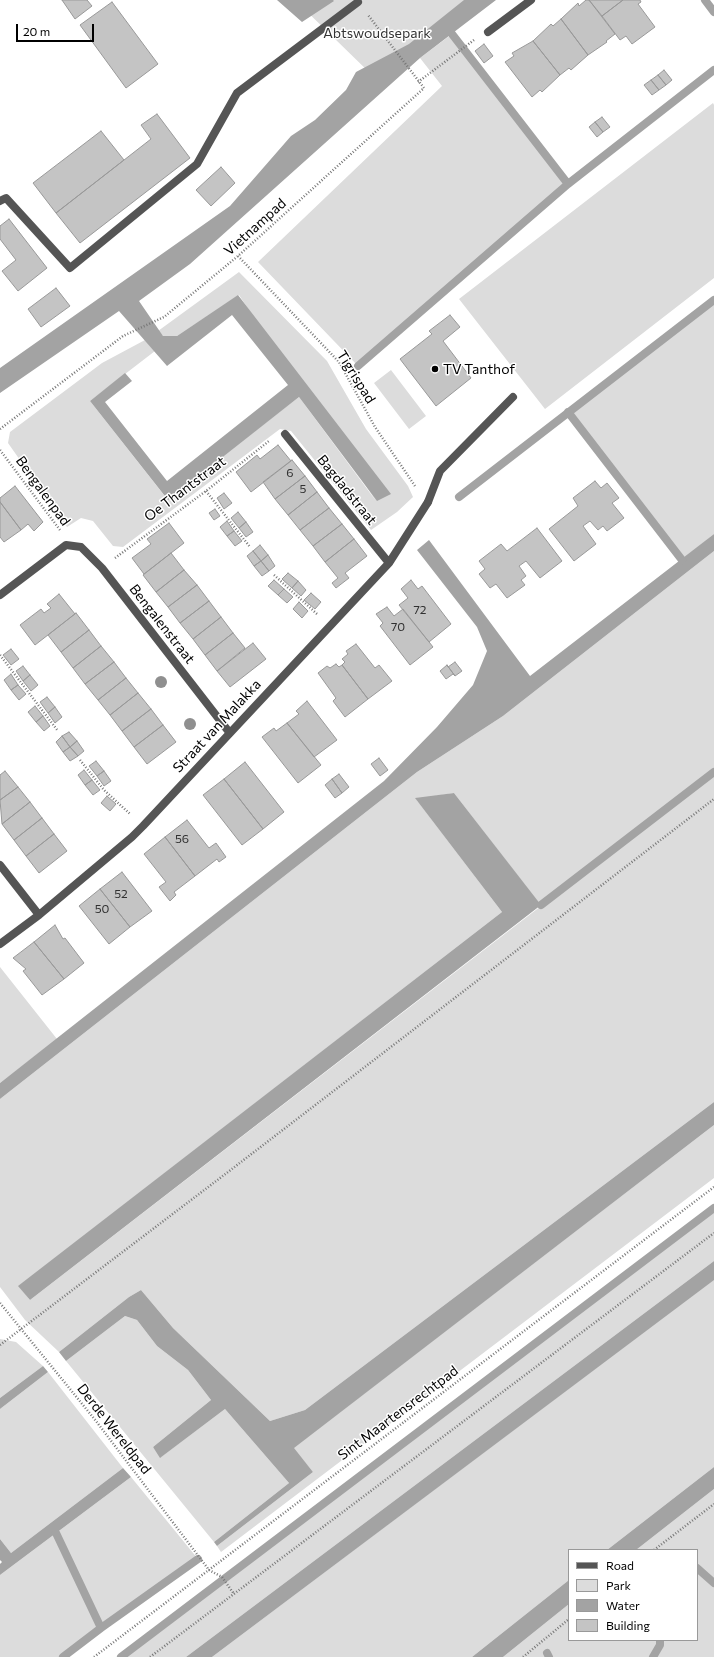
<!DOCTYPE html>
<style>
body{margin:0}
#map{position:relative;width:714px;height:1657px;overflow:hidden;background:#fff;font-family:Commissioner,sans-serif}
canvas{display:block}
.legend{position:absolute;left:568px;top:1549px;width:130px;height:92px;box-sizing:border-box;background:#fff;border:1px solid #999;margin:0;padding:5px 7px;list-style:none;font-size:12px;color:#000}
.legend li{display:flex;align-items:center;gap:8px;height:20px}
.legend b{width:20px;border:1px solid #999}
.scale{position:absolute;left:16px;top:24px;width:78px;height:18px;box-sizing:border-box;border:2px solid #000;border-top:0;padding-left:5px;font-size:12px;line-height:14px;white-space:nowrap;color:#000;-webkit-text-stroke:3px #fff;paint-order:stroke}
</style>
<div id="map">
<canvas width="714" height="1657"></canvas>
<ul class="legend">
<li><b style="height:5px;background:#555"></b>Road</li>
<li><b style="height:11px;background:#dcdcdc"></b>Park</li>
<li><b style="height:11px;background:#a3a3a3"></b>Water</li>
<li><b style="height:11px;background:#c4c4c4"></b>Building</li>
</ul>
<div class="scale">20 m</div>
</div>
<script>
const c = document.querySelector('canvas').getContext('2d');
c.lineJoin = 'round';
function paint(path, color) {
  c.fillStyle = color;
  c.fill(path, 'evenodd');
}
function shape(rows) {
  const path = new Path2D();
  for (const r of rows) {
    path.moveTo(r[0], r[1]);
    for (let i = 2; i < r.length; i += 2) path.lineTo(r[i], r[i + 1]);
  }
  return path;
}
function trace(path, color, width, dash) {
  c.strokeStyle = color;
  c.lineWidth = width;
  c.lineCap = dash ? 'butt' : 'round';
  c.setLineDash(dash || []);
  c.stroke(path);
}
function write(font, color, halo, rows, align = 'center') {
  c.font = font + ' Commissioner,sans-serif';
  c.lineWidth = 3;
  c.setLineDash([]);
  c.textBaseline = 'middle';
  c.strokeStyle = halo;
  c.fillStyle = color;
  for (const [text, x, y, turn = 0] of rows) {
    c.save();
    c.translate(x, y);
    c.rotate((+turn || 0) * Math.PI / 180);
    c.textAlign = isNaN(turn) ? turn : align;
    if (halo) c.strokeText(text, 0, 0);
    c.fillText(text, 0, 0);
    c.restore();
  }
}
paint(shape([
 [295,0,481,0,373,76],
 [452,34,568,184,358,366,258,262,442,86,420,58],
 [713,103,714,105,714,278,545,409,459,299],
 [239,272,327,361,366,429,408,486,413,497,397,512,371,530,291,431,280,429,123,547,113,546,93,521,81,518,67,527,8,443,10,432,102,363,145,340,155,351,90,401,167,499,299,397,376,501,239,295,177,336,163,336,158,331],
 [714,300,714,534,682,560,568,412],
 [391,370,426,416,409,429,374,383],
 [714,551,714,1102,305,1410,270,1421,173,1328,141,1290,129,1297,59,1352,25,1320,0,1287,0,1099,417,772,503,716],
 [454,793,541,906,30,1300,19,1286,502,912,416,799],
 [0,967,57,1039,0,1083],
 [714,1125,714,1178,221,1552,217,1546,313,1472,293,1448],
 [714,1208,714,1261,186,1657,121,1657],
 [714,1279,714,1467,607,1550,569,1550,569,1580,472,1657,212,1657],
 [125,1316,137,1320,157,1346,188,1370,211,1400,153,1447,161,1457,225,1409,289,1483,214,1542,66,1361],
 [0,1339,16,1342,43,1366,0,1398],
 [48,1372,123,1468,11,1553,0,1539,0,1409],
 [131,1477,198,1559,63,1657,0,1657,0,1575],
 [714,1489,714,1657,503,1657,569,1604,569,1640,697,1640,697,1550,636,1550]
]), '#dcdcdc');
paint(shape([
 [277,0,333,0,334,1,302,22],
 [464,0,496,0,420,58,190,264,139,301,163,336,177,336,238,295,391,494,377,501,299,397,168,500,90,401,125,373,132,381,105,402,167,481,288,385,232,315,167,366,119,311,0,393,0,368,230,206,291,136,315,120,346,90,356,72,409,44],
 [714,534,714,551,503,716,417,772,0,1099,0,1083,384,781,437,727,473,685,487,651,477,627,417,550,429,540,530,676],
 [454,793,541,905,30,1300,18,1286,502,912,415,798],
 [714,1102,714,1125,294,1448,313,1472,217,1546,214,1542,289,1483,225,1409,160,1458,153,1447,211,1400,188,1370,157,1346,137,1320,125,1316,66,1361,59,1352,129,1297,141,1290,173,1328,270,1421,305,1410],
 [714,1261,714,1280,212,1657,186,1657],
 [43,1366,48,1372,0,1409,0,1398],
 [714,1467,714,1489,636,1550,607,1550],
 [123,1468,131,1477,0,1575,0,1564,2,1562,0,1560,0,1539,11,1553],
 [569,1580,569,1604,503,1657,472,1657]
]), '#a3a3a3');
trace(shape([
 [705,0,714,12],
 [452,34,568,184,714,70],
 [358,366,568,184],
 [568,412,682,560],
 [459,497,714,300],
 [541,905,714,772],
 [56,1533,101,1628,198,1559],
 [697,1568,714,1583],
 [547,1653,549,1657],
 [63,1657,101,1628],
 [121,1657,714,1208],
 [653,1657,660,1645,660,1640]
]), '#a3a3a3', 8);
const building = shape([
 [62,0,87,0,92,6,75,19,62,0],
 [586,0,589,0,615,34,606,41,607,42,588,55,561,19,578,3,579,6,586,0],
 [589,0,623,0,602,16,589,0],
 [623,0,640,0,641,2,638,4,655,27,632,44,626,36,620,40,602,16,623,0],
 [112,2,158,64,126,88,80,25,112,2],
 [561,19,588,55,571,70,569,68,560,75,533,41,551,24,553,26,561,19],
 [533,41,560,75,542,92,540,90,532,97,505,62,514,56,512,53,533,41],
 [484,44,493,56,484,63,475,51,484,44],
 [664,70,672,80,666,85,658,75,664,70],
 [658,75,666,85,659,90,651,80,658,75],
 [651,80,659,90,652,95,644,85,651,80],
 [157,114,190,158,80,243,56,213,151,139,141,125,157,114],
 [602,117,610,127,603,132,595,122,602,117],
 [595,122,603,132,597,137,589,127,595,122],
 [101,131,124,160,56,213,33,183,101,131],
 [221,167,235,183,211,206,196,190,221,167],
 [9,219,47,268,18,291,2,271,16,260,0,239,0,226,9,219],
 [56,288,70,306,41,327,28,309,56,288],
 [450,315,460,327,443,341,471,378,436,406,400,359,432,334,429,331,450,315],
 [278,445,291,461,251,492,236,472,257,455,260,459,278,445],
 [292,460,305,476,275,499,263,482,292,460],
 [305,476,317,492,288,515,275,499,305,476],
 [595,481,601,488,607,483,619,498,612,503,624,518,607,531,603,526,598,530,590,521,583,526,596,544,574,561,549,529,578,506,573,498,595,481],
 [15,486,43,522,34,531,28,524,21,530,0,502,0,498,15,486],
 [317,492,329,508,300,530,288,515,317,492],
 [224,493,232,503,224,509,217,498,224,493],
 [0,502,21,530,4,542,0,537,0,502],
 [329,508,342,524,313,546,300,530,329,508],
 [215,509,220,516,214,520,209,513,215,509],
 [238,512,246,522,239,528,231,518,238,512],
 [227,521,234,531,227,536,220,527,227,521],
 [246,522,253,532,246,537,239,528,246,522],
 [169,523,184,543,144,574,132,558,151,544,147,539,169,523],
 [342,524,354,539,325,562,313,546,342,524],
 [537,528,562,561,540,578,526,561,519,566,526,576,521,580,525,585,507,598,496,584,490,588,479,574,485,569,479,561,501,544,507,551,537,528],
 [234,531,242,541,235,546,227,536,234,531],
 [354,539,367,556,345,573,349,578,336,588,332,583,338,578,325,562,354,539],
 [260,545,268,555,261,561,253,551,260,545],
 [253,551,261,561,254,566,247,556,253,551],
 [171,553,184,570,156,592,143,575,171,553],
 [268,555,275,566,269,571,261,561,268,555],
 [261,561,269,571,262,576,254,566,261,561],
 [184,570,197,585,168,607,156,592,184,570],
 [288,573,298,581,292,588,282,579,288,573],
 [274,580,284,589,278,595,268,586,274,580],
 [411,580,418,589,422,586,451,624,429,642,399,605,408,598,401,589,411,580],
 [298,581,306,590,301,596,292,588,298,581],
 [197,585,209,601,180,623,168,607,197,585],
 [284,589,293,597,287,603,278,595,284,589],
 [311,593,321,602,315,609,304,600,311,593],
 [59,594,75,614,35,645,20,625,41,609,44,613,51,608,47,604,59,594],
 [209,601,221,617,193,639,180,623,209,601],
 [299,602,308,611,302,618,293,609,299,602],
 [387,607,394,616,403,609,433,647,410,665,380,626,383,623,376,614,387,607],
 [76,613,89,630,61,652,48,635,76,613],
 [221,617,233,633,205,655,193,639,221,617],
 [89,630,101,646,73,668,61,652,89,630],
 [233,633,245,648,217,671,205,655,233,633],
 [253,643,266,659,230,687,217,671,253,643],
 [356,644,375,668,379,665,392,681,368,699,342,665,345,662,342,659,348,654,346,651,356,644],
 [101,646,114,662,85,684,73,668,101,646],
 [11,649,19,659,11,665,3,655,11,649],
 [114,662,126,678,98,700,85,684,114,662],
 [455,662,462,671,455,676,447,665,448,667,455,662],
 [336,664,339,667,342,665,368,699,345,717,333,701,336,698,318,673,327,666,330,668,336,664],
 [447,665,455,676,453,674,446,679,440,671,447,665],
 [23,666,30,675,23,681,16,671,23,666],
 [11,674,18,685,11,690,4,680,11,674],
 [30,675,38,685,31,691,23,681,30,675],
 [126,678,138,693,110,715,98,700,126,678],
 [18,685,26,694,19,700,11,690,18,685],
 [138,693,151,709,122,731,110,715,138,693],
 [47,697,55,707,48,713,40,702,47,697],
 [307,701,337,740,314,757,287,723,299,714,296,711,307,701],
 [35,706,43,716,36,722,28,712,35,706],
 [55,707,62,717,55,723,48,713,55,707],
 [151,709,163,725,134,747,122,731,151,709],
 [43,716,50,726,44,731,36,722,43,716],
 [287,723,321,765,298,783,262,737,274,728,276,731,287,723],
 [163,725,176,742,147,764,134,747,163,725],
 [69,732,77,741,70,747,62,736,69,732],
 [62,736,70,747,63,752,56,742,62,736],
 [77,741,84,751,78,756,70,747,77,741],
 [70,747,78,756,70,761,63,752,70,747],
 [379,758,388,770,380,776,371,764,379,758],
 [96,761,104,771,97,776,89,766,96,761],
 [245,762,284,812,263,829,224,779,245,762],
 [84,770,92,780,85,785,78,775,84,770],
 [5,771,18,787,0,800,0,775,5,771],
 [104,771,111,781,104,786,97,776,104,771],
 [339,774,349,787,342,793,332,779,339,774],
 [224,779,263,829,242,845,203,795,224,779],
 [332,779,342,793,335,798,325,785,332,779],
 [92,780,100,790,93,795,85,785,92,780],
 [18,787,30,802,2,824,0,800,18,787],
 [107,796,116,804,110,811,101,803,107,796],
 [30,802,42,818,14,840,2,824,30,802],
 [42,818,54,834,26,856,14,840,42,818],
 [187,820,209,848,216,843,226,857,219,862,217,859,195,876,165,837,187,820],
 [54,834,67,851,39,873,26,856,54,834],
 [165,837,195,876,174,892,176,895,170,901,159,887,166,882,144,854,165,837],
 [122,872,152,911,130,927,100,889,122,872],
 [100,889,130,927,109,944,79,906,100,889],
 [55,925,63,939,65,938,84,963,64,979,34,942,55,925],
 [34,942,64,979,42,995,23,971,26,969,13,958,34,942]
]);
paint(building, '#c4c4c4');
trace(building, '#999', 1);
trace(shape([
 [418,82,474,40],
 [238,256,339,362,375,427,415,486],
 [0,429,123,336,164,317,238,256,424,88,368,15],
 [0,450,60,530],
 [206,491,250,547],
 [115,558,206,491,269,441],
 [274,575,317,614],
 [0,655,58,731],
 [80,760,104,790,130,814],
 [0,1303,96,1421,209,1570,222,1577,234,1594],
 [0,1345,228,1172,714,799],
 [654,1550,714,1504],
 [94,1657,714,1187],
 [150,1657,714,1233],
 [523,1657,569,1619]
]), '#777', 2.5, [1, 2]);
trace(shape([
 [488,32,531,0],
 [0,201,6,198,70,268,197,164,237,93,358,2],
 [428,502,440,471,513,397]
]), '#555', 8);
trace(shape([
 [285,434,389,563],
 [0,595,66,545,81,547,102,568,229,732],
 [0,865,39,915],
 [0,944,39,915,132,837,143,826,389,563,428,502]
]), '#555', 8);
c.fillStyle = '#8f8f8f';
for (const [x, y] of [
 [161,682],
 [190,724]
]) {
  c.beginPath();
  c.arc(x, y, 6, 0, 2 * Math.PI);
  c.fill();
}
for (const [x, y, r, color] of [
 [435,369,4,"#000"]
]) {
  const dot = new Path2D();
  dot.arc(x, y, r, 0, 2 * Math.PI);
  c.fillStyle = color;
  c.fill(dot);
  trace(dot, '#fff', 1.5);
}
write('12px', '#313131', null, [
 ["6",290,473],
 ["5",303,489],
 ["72",420,610],
 ["70",398,627],
 ["56",182,839],
 ["52",121,894],
 ["50",102,909]
]);
write('14px', '#333', '#fff', [
 ["Abtswoudsepark",377,33]
]);
write('14px', '#000', '#fff', [
 ["Vietnampad",255,227,-42],
 ["Tigrispad",356,377,58],
 ["Oe Thantstraat",185,489,-37],
 ["Bagdadstraat",347,490,51],
 ["Bengalenpad",43,491,54],
 ["Bengalenstraat",162,624,52],
 ["Straat van Malakka",217,726,-47],
 ["Sint Maartensrechtpad",398,1413,-37],
 ["Derde Wereldpad",114,1429,52]
]);
write('14px', '#000', '#fff', [
 ["TV Tanthof",443,369]
], 'left');
</script>
